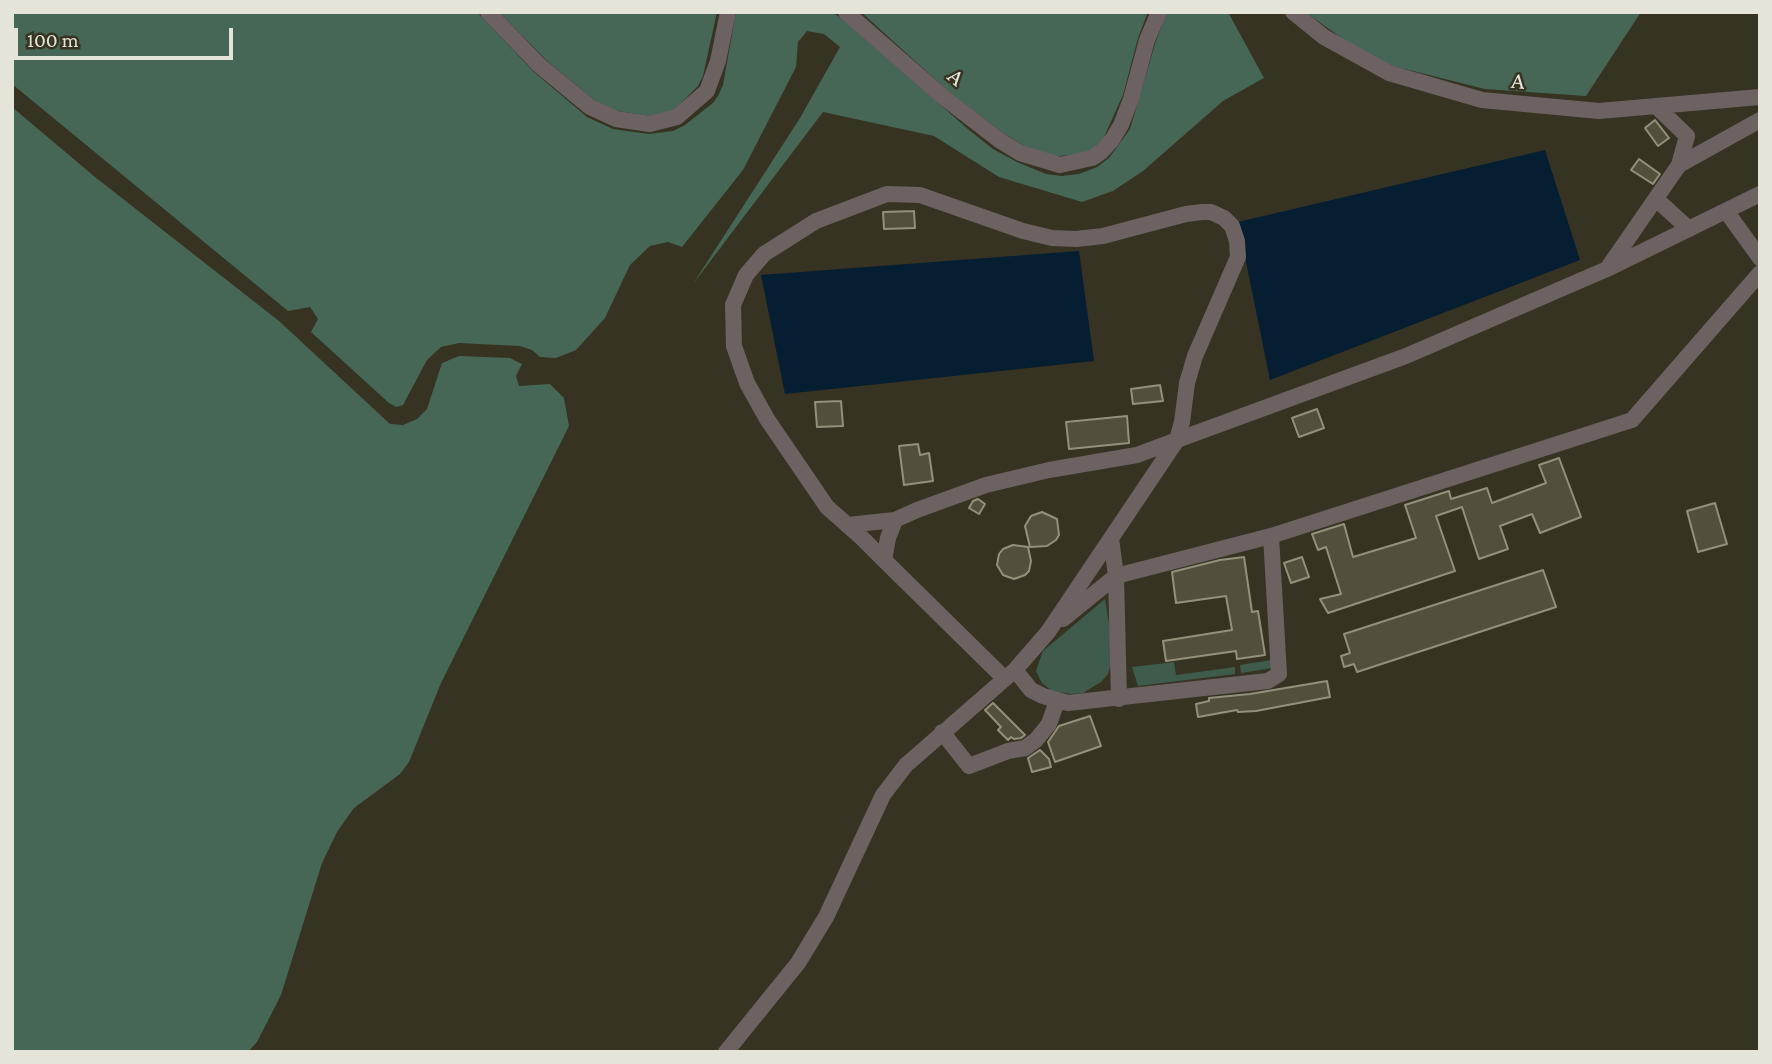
<!DOCTYPE html>
<style>
body{margin:0}
#map{position:relative;width:1772px;height:1064px;overflow:hidden;background:#363322;font-family:"Crimson Pro",serif}
canvas{display:block}
.frame{position:absolute;inset:0;border:14px solid #e5e4d9;pointer-events:none}
.scale{position:absolute;left:14px;top:28px;width:219px;height:32px;box-sizing:border-box;border:4px solid #e5e4d9;border-top:0;padding-left:9px;font-size:21px;line-height:24px;white-space:nowrap;color:#e5e4d9;-webkit-text-stroke:5px #363322;paint-order:stroke}
</style>
<div id="map">
<canvas width="1772" height="1064"></canvas>
<div class="frame"></div>
<div class="scale">100 m</div>
</div>
<script>
const c = document.querySelector('canvas').getContext('2d');
c.lineJoin = 'round';
function paint(path, color) {
  c.fillStyle = color;
  c.fill(path, 'evenodd');
}
function shape(rows) {
  const path = new Path2D();
  for (const r of rows) {
    path.moveTo(r[0], r[1]);
    for (let i = 2; i < r.length; i += 2) path.lineTo(r[i], r[i + 1]);
  }
  return path;
}
function trace(path, color, width, dash) {
  c.strokeStyle = color;
  c.lineWidth = width;
  c.lineCap = dash ? 'butt' : 'round';
  c.setLineDash(dash || []);
  c.stroke(path);
}
function write(font, color, halo, rows, align = 'center') {
  c.font = font + ' "Crimson Pro",serif';
  c.lineWidth = 5;
  c.setLineDash([]);
  c.textBaseline = 'middle';
  c.strokeStyle = halo;
  c.fillStyle = color;
  for (const [text, x, y, turn = 0] of rows) {
    c.save();
    c.translate(x, y);
    c.rotate((+turn || 0) * Math.PI / 180);
    c.textAlign = isNaN(turn) ? turn : align;
    if (halo) c.strokeText(text, 0, 0);
    c.fillText(text, 0, 0);
    c.restore();
  }
}
paint(shape([
 [1105,599,1114,654,1108,674,1101,682,1083,693,1071,694,1052,691,1042,683,1036,671,1043,651],
 [1271,660,1273,668,1241,673,1240,665],
 [1174,662,1176,675,1235,667,1235,674,1138,686,1132,667]
]), '#3e5b4c');
paint(shape([
 [12,12,477,12,534,72,587,117,613,129,649,134,673,131,685,125,713,103,718,96,723,85,736,12,832,12,844,20,969,130,993,149,1017,162,1046,174,1062,176,1079,174,1097,167,1109,158,1130,129,1155,44,1167,12,1228,12,1264,78,1223,101,1143,171,1113,191,1082,202,999,177,934,136,823,112,693,284,800,118,840,47,824,34,807,31,798,42,796,67,743,170,682,247,668,242,650,246,630,265,605,318,576,350,556,358,540,357,532,350,520,346,459,343,441,347,427,360,403,405,396,407,389,403,311,332,318,319,310,307,288,311,12,84],
 [499,12,717,12,703,76,698,86,673,111,650,116,605,109,546,60],
 [861,12,1148,12,1138,38,1123,95,1104,137,1095,147,1085,153,1060,156,1048,155,1024,146,1003,133,948,91],
 [1305,12,1641,12,1586,96,1485,89,1393,66,1363,53],
 [12,107,95,177,279,321,390,424,403,425,417,419,427,409,442,363,459,356,510,358,522,364,516,376,519,386,550,384,564,398,569,426,441,683,409,762,400,774,354,808,337,832,322,863,281,995,257,1042,248,1052,12,1052]
]), '#466755');
paint(shape([
 [1545,150,1580,260,1270,380,1238,222],
 [1079,251,1094,361,785,394,761,275]
]), '#061e31');
const building = shape([
 [1655,120,1669,138,1658,146,1645,128,1655,120],
 [1639,159,1660,174,1653,184,1631,170,1639,159],
 [914,211,915,228,884,229,883,212,914,211],
 [1160,385,1163,401,1133,404,1131,389,1160,385],
 [841,401,843,426,817,427,815,402,841,401],
 [1317,409,1324,428,1299,437,1292,418,1317,409],
 [1127,416,1129,443,1069,449,1066,422,1127,416],
 [918,444,920,455,929,453,933,481,904,485,899,446,918,444],
 [1559,458,1581,517,1540,533,1532,514,1500,526,1508,549,1479,559,1462,507,1436,516,1455,571,1328,613,1320,599,1341,594,1326,547,1318,550,1312,534,1344,524,1353,557,1416,538,1405,505,1449,491,1451,499,1487,488,1492,503,1546,483,1539,465,1559,458],
 [978,499,985,504,979,514,969,508,973,501,978,499],
 [1715,503,1727,544,1698,552,1687,511,1715,503],
 [1042,512,1057,519,1059,535,1056,540,1047,546,1030,547,1025,526,1031,516,1042,512],
 [1013,545,1028,547,1031,561,1029,571,1025,575,1014,579,1003,575,997,565,999,554,1003,549,1013,545],
 [1244,557,1252,612,1258,611,1265,655,1237,659,1236,651,1166,661,1163,641,1232,630,1226,596,1176,603,1172,572,1220,560,1244,557],
 [1302,557,1309,577,1291,583,1284,563,1302,557],
 [1543,570,1556,607,1357,672,1354,664,1344,667,1341,656,1350,653,1344,634,1543,570],
 [1327,681,1330,697,1256,711,1238,712,1237,710,1198,717,1196,704,1209,701,1209,698,1250,694,1327,681],
 [993,703,1025,735,1021,738,1014,739,1011,737,1008,740,998,730,1001,727,985,710,993,703],
 [1090,716,1101,746,1055,762,1048,742,1059,726,1090,716],
 [1040,750,1049,759,1051,767,1032,772,1028,758,1040,750]
]);
paint(building, '#524f3d');
trace(building, '#93907c', 2);
trace(shape([
 [488,12,539,65,590,107,616,119,650,124,677,117,707,91,718,61,728,12],
 [846,12,942,96,999,140,1020,153,1060,165,1092,158,1101,152,1112,140,1121,125,1131,99,1147,40,1159,12],
 [1293,12,1324,37,1389,73,1482,100,1599,111,1760,97],
 [1656,106,1687,136,1679,165],
 [1656,199,1689,229],
 [1726,211,1760,258],
 [1609,268,1760,194],
 [847,525,895,520],
 [1111,538,1116,576,1119,699],
 [884,560,888,538,895,520,917,510,986,485,1049,470,1137,455,1177,440,1182,422,1187,383,1195,356,1238,257,1237,241,1232,226,1224,218,1211,212,1202,212,1186,214,1103,236,1076,239,1052,238,1023,231,920,195,887,194,816,221,764,254,746,275,733,305,734,346,747,383,767,419,827,507,862,538,884,560,1005,679],
 [1063,619,1116,576,1271,536,1632,420,1760,273],
 [1015,670,1031,690,1043,696,1068,703,1268,681,1279,674,1271,536],
 [942,732,969,766,1008,751,1025,748,1036,740,1049,724,1057,701],
 [726,1052,798,963,826,917,883,795,906,765,1015,670,1048,632,1177,440,1406,356,1607,269,1679,165,1760,120]
]), '#6c6261', 16);
write('24px', '#e5e4d9', '#363322', [
 ["A",956,77,40],
 ["A",1518,81,5]
]);
</script>
